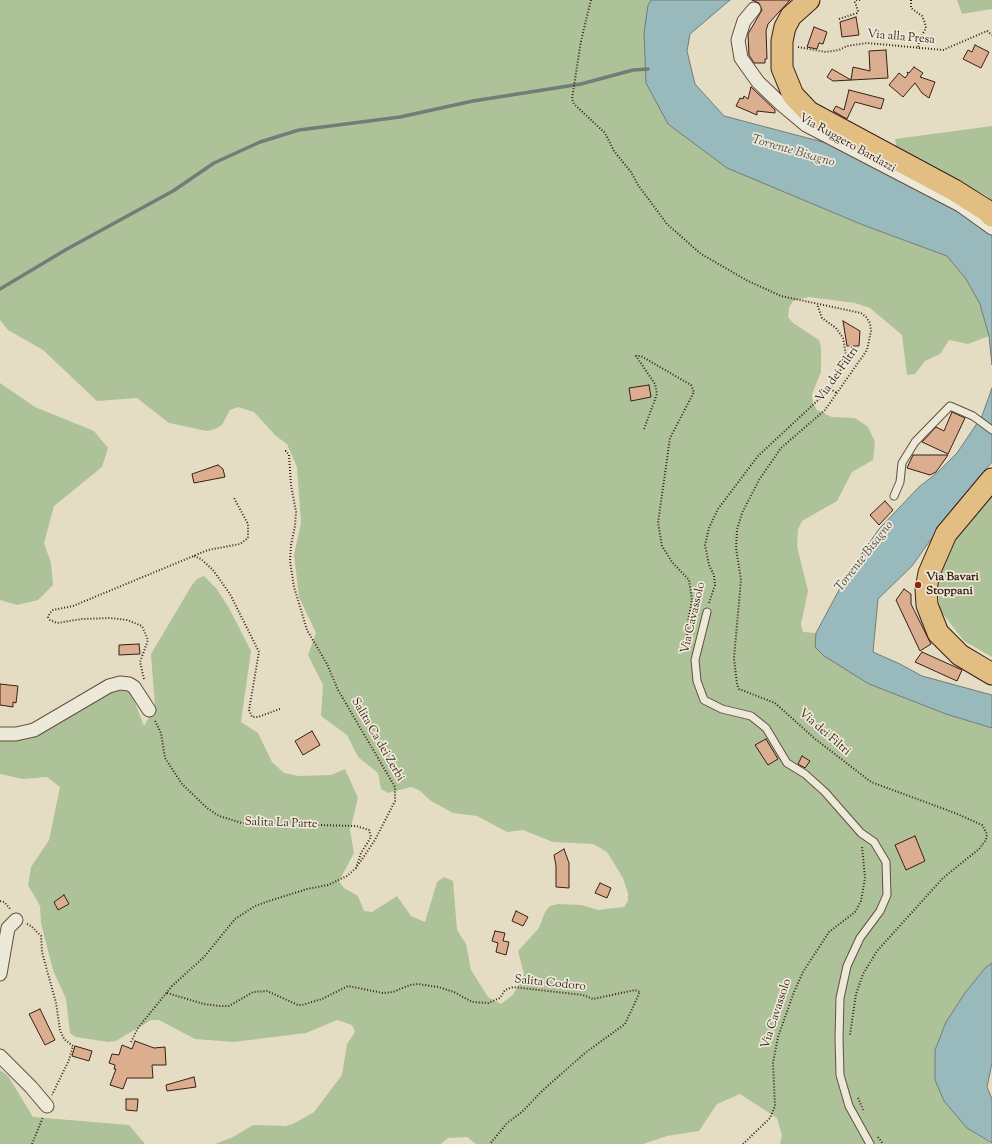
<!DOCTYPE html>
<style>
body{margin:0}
canvas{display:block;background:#e4ddc3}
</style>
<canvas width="992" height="1144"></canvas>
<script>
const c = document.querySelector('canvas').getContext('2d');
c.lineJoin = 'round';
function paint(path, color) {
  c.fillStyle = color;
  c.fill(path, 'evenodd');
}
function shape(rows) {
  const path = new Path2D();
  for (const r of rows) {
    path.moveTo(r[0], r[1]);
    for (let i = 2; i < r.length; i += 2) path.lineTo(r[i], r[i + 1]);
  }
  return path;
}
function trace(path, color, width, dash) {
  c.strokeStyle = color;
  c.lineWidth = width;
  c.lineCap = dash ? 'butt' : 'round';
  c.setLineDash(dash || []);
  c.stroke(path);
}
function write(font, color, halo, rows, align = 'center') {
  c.font = font + ' "Sorts Mill Goudy",serif';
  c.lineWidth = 3.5;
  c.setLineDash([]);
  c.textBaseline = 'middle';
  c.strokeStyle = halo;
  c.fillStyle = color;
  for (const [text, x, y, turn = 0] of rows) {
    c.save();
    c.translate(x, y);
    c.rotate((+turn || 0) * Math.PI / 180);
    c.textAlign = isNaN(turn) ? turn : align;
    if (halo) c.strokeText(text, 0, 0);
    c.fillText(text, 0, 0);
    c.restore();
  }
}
paint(shape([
 [0,0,651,0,648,5,646,83,811,202,863,225,947,256,966,279,980,304,989,336,968,344,949,340,940,354,925,361,915,374,907,375,902,335,870,308,855,303,809,297,793,301,789,308,788,317,793,323,819,340,821,348,821,372,812,394,813,403,817,410,832,417,855,418,868,427,875,442,873,460,852,472,837,501,802,521,798,529,797,546,808,591,801,624,803,632,816,633,815,647,869,684,946,714,992,728,992,963,985,968,946,1022,935,1050,935,1080,967,1128,992,1144,780,1144,782,1135,777,1118,740,1094,717,1104,699,1131,667,1136,643,1144,476,1144,467,1137,448,1138,441,1144,215,1144,233,1137,253,1125,285,1126,293,1124,314,1112,342,1075,347,1044,355,1032,352,1025,337,1020,306,1033,233,1042,195,1039,159,1020,151,1020,116,1041,108,1042,76,1037,70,1033,66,999,53,970,41,923,40,906,28,885,31,867,49,840,60,787,47,777,23,779,0,774,0,739,114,689,130,690,144,726,155,707,151,654,192,585,197,579,204,576,216,588,229,608,251,651,241,722,258,733,272,762,284,773,299,776,331,775,345,769,358,798,350,830,354,853,339,881,344,888,358,896,364,911,372,912,397,896,411,916,425,922,437,882,444,877,453,881,457,930,466,944,471,970,488,997,501,1004,513,995,524,974,518,951,539,928,545,912,550,906,558,904,582,905,598,910,624,907,628,901,628,893,623,878,607,852,593,844,553,842,523,830,507,832,477,816,453,813,431,801,419,790,411,787,388,793,381,789,378,773,358,757,347,735,321,716,323,685,308,655,316,633,299,597,294,555,301,523,297,467,287,444,276,436,254,412,238,407,230,410,222,425,215,429,207,431,169,423,137,398,97,401,43,350,8,330,0,320],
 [957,0,992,0,992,9,962,14],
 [992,126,992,201,987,196,897,149,895,139],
 [0,383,35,407,94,431,108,448,102,467,54,506,44,543,51,563,53,585,38,600,17,605,0,600],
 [992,496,992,657,964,641,940,610,937,578,955,541],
 [0,1070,8,1076,33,1117,129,1125,145,1144,0,1144]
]), '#aec299');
const water = shape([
 [651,0,730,0,690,34,687,51,695,84,724,116,834,145,958,207,992,235,992,365,989,336,980,304,966,279,947,256,863,225,727,168,668,124,646,83,644,33,648,5,651,0],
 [992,388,992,462,954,507,912,566,878,599,873,652,900,664,922,676,992,695,992,728,946,714,869,684,824,656,815,647,816,633,847,575,879,529,919,487,938,472,957,453,982,416,992,388],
 [992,963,992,1063,987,1087,992,1099,992,1143,967,1128,944,1101,935,1080,935,1050,946,1022,965,993,985,968,992,963]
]);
paint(water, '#99babc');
trace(water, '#737c79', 1);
trace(shape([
 [0,289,67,249,173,191,214,163,260,142,299,130,400,117,473,101,581,84,633,70,648,69]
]), '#737c79', 3.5);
const building = shape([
 [752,0,790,0,768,24,766,31,767,59,765,59,765,63,754,63,749,55,748,34,762,10,759,3,752,0],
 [856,17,859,35,842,37,840,22,856,17],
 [814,27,827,32,823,44,819,43,817,49,807,47,814,27],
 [975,45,989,52,981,68,963,59,968,50,972,52,975,45],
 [886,50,888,78,833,81,827,77,832,69,851,80,853,67,870,71,869,51,886,50],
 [914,67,923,73,920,77,935,82,929,98,922,93,915,83,903,97,889,85,899,73,905,78,908,74,907,72,909,73,914,67],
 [751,87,775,110,775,113,757,111,757,115,736,106,740,98,743,99,744,96,748,99,751,87],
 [849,90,884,99,881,109,855,102,847,119,833,111,836,106,844,110,849,90],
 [843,321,860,331,859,346,847,346,843,321],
 [649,385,651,397,631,401,629,388,649,385],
 [952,412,965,418,948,454,922,442,936,427,944,431,952,412],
 [913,455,948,455,936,472,930,475,907,468,913,455],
 [218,465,223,469,225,477,194,483,192,474,218,465],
 [885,501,893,510,879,525,870,515,885,501],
 [904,589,911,594,911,604,931,644,920,651,896,600,904,589],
 [139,644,140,654,119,655,119,645,139,644],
 [922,652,962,670,957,681,915,662,922,652],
 [0,684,18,686,16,703,13,702,13,707,0,705,0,684],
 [312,731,320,745,303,755,295,741,312,731],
 [766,739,778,759,768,765,755,745,766,739],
 [802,756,810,761,805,768,798,764,802,756],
 [915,836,925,861,906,870,895,845,915,836],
 [564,849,569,863,569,888,556,887,556,866,554,855,564,849],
 [600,883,611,888,607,898,595,893,600,883],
 [64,895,69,904,58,910,54,902,64,895],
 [516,911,528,917,523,926,512,921,516,911],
 [495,931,505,933,503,941,509,942,506,955,496,952,498,943,492,941,495,931],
 [40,1009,55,1040,45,1045,29,1014,40,1009],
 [135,1041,154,1048,165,1047,166,1065,152,1065,153,1078,127,1078,123,1089,110,1085,116,1069,114,1069,115,1065,109,1063,112,1054,119,1055,122,1045,132,1049,135,1041],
 [75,1046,92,1051,89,1061,72,1056,75,1046],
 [194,1077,196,1087,167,1091,166,1085,194,1077],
 [126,1099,138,1099,137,1111,126,1110,126,1099]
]);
paint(building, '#daae8e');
trace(building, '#3a1f15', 1);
const service = shape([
 [894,496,900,482,902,463,915,442,950,406,973,416,992,430],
 [707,612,695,660,697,681,704,700,722,709,751,716,766,728,787,763,805,774,825,792,861,833,874,842,886,862,887,895,880,911,860,938,847,966,840,998,839,1038,840,1075,849,1106,870,1144]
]);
const minor = shape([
 [754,9,744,21,738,40,741,58,758,82,781,104,806,125,960,205,992,228],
 [0,734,16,734,34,730,109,686,120,683,129,684,134,687,149,710],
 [0,974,8,928,16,920],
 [0,1056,31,1087,47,1106]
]);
const primary = shape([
 [809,0,791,16,785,27,782,41,782,68,793,95,809,112,954,190,986,210,992,216],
 [992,479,946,534,929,573,926,589,927,605,938,633,960,655,992,674]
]);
trace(service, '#644e40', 9);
trace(minor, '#644e40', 15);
trace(primary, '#3a1f15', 23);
trace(shape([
 [591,0,581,41,572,99,574,104,605,133,614,151,631,172,638,185,667,224,701,254,748,281,781,296,861,313,866,317,870,323,871,331,867,350,825,410,781,448,759,480,742,513,737,530,736,548,741,580,734,658,737,685,739,689,775,703,814,738,871,782,955,813,982,825,987,834,986,840,979,849,943,878,877,951,863,974,856,994,850,1035],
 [911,0,911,8,922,16,925,23,926,28,919,40,918,49],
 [839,19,857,13,858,11,855,2,856,0,861,0],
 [798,47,826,52,839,50,847,46,867,43,943,50,987,31,992,35],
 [830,389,837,393],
 [644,429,657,394,655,384,636,356,641,356,677,377,691,385,694,392,670,438,658,523,662,546,672,562,689,580,692,600,688,621,687,638,689,643],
 [194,556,201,559,213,570,230,594,259,652,249,710,252,717,258,717,280,709],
 [709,603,715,585,714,575,709,565,705,545,709,528,718,509,758,456,830,389,841,369,846,355,843,338,836,328,822,318,817,304],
 [144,679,140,662,148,640,142,626,127,620,110,618,82,619,57,623,50,620,48,617,50,613,53,610,73,606,208,550,240,544,248,538,248,524,234,498],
 [155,721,161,733,165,758,182,784,207,808,219,816,242,823,356,826,369,830,371,837,361,853,356,868],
 [0,901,4,902,11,910],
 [27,924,31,926,41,936,42,952,56,1003,60,1030,64,1039,73,1046,69,1060,52,1095],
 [167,993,204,1004,220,1006,229,1006,253,992,267,991,298,1005,302,1005,322,999,348,986,383,993,393,992,410,985,418,984,438,987,454,992,472,1002,488,1003,500,998,505,990,513,987,583,995,593,999,635,990,640,992,625,1024,585,1053,542,1091,522,1112,507,1123,490,1144],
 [131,1042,138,1028,172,986,204,957,235,919,255,906,269,901,307,889,328,885,347,876,356,868,375,840,395,801,395,787,338,690,327,664,307,630,294,587,290,561,291,545,295,526,296,512,291,485,289,455,286,451,284,451],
 [858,1098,864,1112],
 [878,1137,883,1144],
 [32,1144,43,1117],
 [743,1144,770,1118,775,1106,773,1063,778,1037,794,992,803,972,829,932,855,912,861,901,865,878,862,846]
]), '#3a1f15', 2, [1, 2]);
trace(service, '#ede9d8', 7);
trace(minor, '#ede9d8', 13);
trace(primary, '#e2be82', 21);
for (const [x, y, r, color] of [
 [918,585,4,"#8f2418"]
]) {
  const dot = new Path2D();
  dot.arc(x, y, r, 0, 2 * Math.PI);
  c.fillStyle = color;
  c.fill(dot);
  trace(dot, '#ede9d8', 1.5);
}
write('12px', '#3a1f15', '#ede9d8', [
 ["Via alla Presa",901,38,5],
 ["Via Ruggero Bardazzi",847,144,29],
 ["Via dei Filtri",838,375,-55],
 ["Via Cavassolo",694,618,-77],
 ["Via dei Filtri",824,733,41],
 ["Salita Ca dei Zerbi",377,740,60],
 ["Salita La Parte",281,824,2],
 ["Salita Codoro",550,984,6],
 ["Via Cavassolo",777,1014,-72]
]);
write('bold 12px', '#3a1f15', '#ede9d8', [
 ["Via Bavari",926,578],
 ["Stoppani",926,592]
], 'left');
write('italic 13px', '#564e47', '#ede9d8', [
 ["Torrente Bisagno",793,152,16],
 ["Torrente Bisagno",865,557,-52]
]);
</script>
